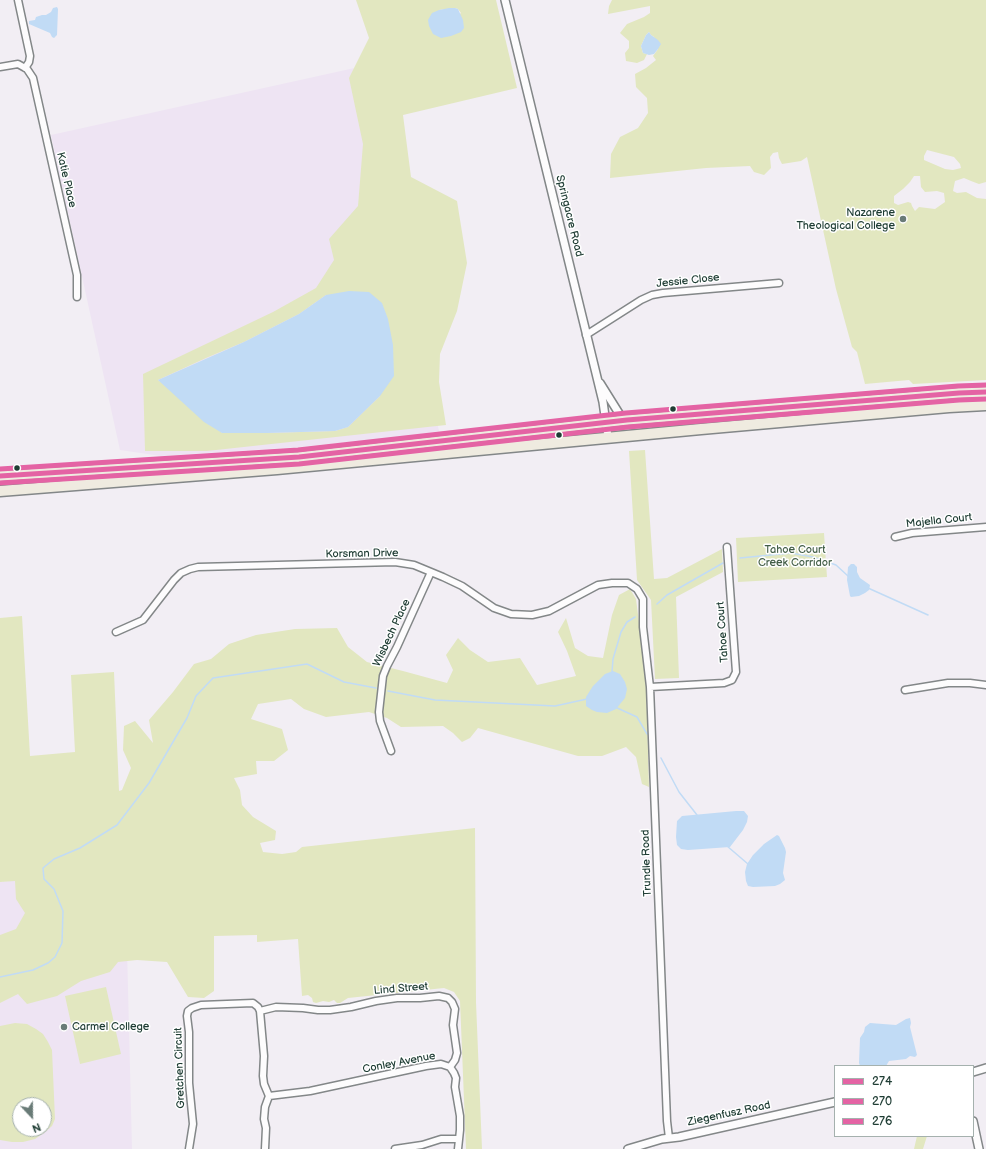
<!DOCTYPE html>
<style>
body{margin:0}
#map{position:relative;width:986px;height:1149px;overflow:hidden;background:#f2eef4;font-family:"Balsamiq Sans",sans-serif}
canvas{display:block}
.legend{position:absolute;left:834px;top:1065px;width:140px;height:72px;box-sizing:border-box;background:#fff;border:1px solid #a5b1ae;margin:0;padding:5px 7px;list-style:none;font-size:12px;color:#1f3d34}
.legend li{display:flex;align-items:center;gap:8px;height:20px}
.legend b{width:20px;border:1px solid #a5b1ae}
.north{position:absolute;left:12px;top:1097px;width:40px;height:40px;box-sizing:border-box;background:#fff;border:1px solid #a5b1ae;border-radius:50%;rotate:158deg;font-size:11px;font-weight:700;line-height:16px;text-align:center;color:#1f3d34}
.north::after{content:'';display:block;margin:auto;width:14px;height:18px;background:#697b77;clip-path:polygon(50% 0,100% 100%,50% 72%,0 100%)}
</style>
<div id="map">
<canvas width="986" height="1149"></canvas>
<ul class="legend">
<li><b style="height:5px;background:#e463a4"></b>274</li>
<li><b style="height:5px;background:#e463a4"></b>270</li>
<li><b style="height:5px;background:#e463a4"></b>276</li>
</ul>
<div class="north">N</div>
</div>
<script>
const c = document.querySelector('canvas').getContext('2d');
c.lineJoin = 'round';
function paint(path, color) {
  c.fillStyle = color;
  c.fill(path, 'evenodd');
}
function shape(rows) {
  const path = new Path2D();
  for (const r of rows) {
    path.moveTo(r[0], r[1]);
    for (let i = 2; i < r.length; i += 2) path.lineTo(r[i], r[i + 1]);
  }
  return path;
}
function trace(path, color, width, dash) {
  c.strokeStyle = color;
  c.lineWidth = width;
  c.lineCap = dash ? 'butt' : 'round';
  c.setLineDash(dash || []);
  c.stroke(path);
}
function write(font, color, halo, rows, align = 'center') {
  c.font = font + ' "Balsamiq Sans",sans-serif';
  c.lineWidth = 3;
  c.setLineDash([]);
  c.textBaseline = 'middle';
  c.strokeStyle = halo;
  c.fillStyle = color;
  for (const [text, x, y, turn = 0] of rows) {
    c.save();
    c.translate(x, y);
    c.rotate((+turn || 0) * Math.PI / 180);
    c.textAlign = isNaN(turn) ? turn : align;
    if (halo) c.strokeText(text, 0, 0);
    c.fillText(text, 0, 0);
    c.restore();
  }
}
paint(shape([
 [359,67,439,431,405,437,299,447,161,456,120,450,51,135],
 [125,868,132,1149,0,1149,0,882],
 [20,1105,44,1105,44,1129,20,1129]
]), '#eee4f3');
paint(shape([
 [356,0,496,0,517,88,403,115,411,177,457,201,467,263,457,311,440,354,439,382,446,425,207,451,145,451,143,374,273,312,316,288,334,260,329,239,358,206,363,144,349,78,369,38],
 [455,8,458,9,461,13,433,34,439,10],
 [326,295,380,396,348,427,335,431,267,433,222,433,158,380,206,358,244,342,299,314],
 [612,0,986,0,986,182,979,184,971,181,964,178,955,181,953,191,957,193,966,192,977,198,986,199,986,380,913,384,909,380,865,384,857,352,852,347,836,289,807,157,801,161,782,164,779,158,778,152,773,153,770,157,771,168,764,175,754,172,750,166,706,168,610,178,611,154,620,137,638,128,648,113,647,98,636,87,635,74,646,68,656,60,653,56,658,49,654,37,651,35,649,32,646,35,641,46,643,53,647,54,644,60,637,63,626,61,625,53,629,48,629,41,620,33,627,24,644,17,650,13,650,6,608,14,609,6],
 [927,150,954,157,960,164,961,168,953,170,945,169,924,160,924,156],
 [914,176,920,176,921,187,925,192,937,191,944,193,945,202,935,209,919,207,915,211,912,206,911,203,908,202,898,205,894,203,894,196,903,189,910,182],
 [645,450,654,579,667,578,722,549,723,572,676,597,679,678,655,679,651,600,637,580,629,451],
 [824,533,827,577,738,582,736,538],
 [630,589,636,599,646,677,649,787,642,784,636,757,626,747,602,756,578,756,478,728,470,738,462,742,453,733,443,726,401,727,387,718,369,712,326,717,304,709,291,699,258,704,251,719,282,729,288,750,274,761,256,761,257,774,234,778,240,790,242,805,253,817,276,831,275,840,260,843,263,852,282,854,296,852,302,847,475,828,476,1002,482,1149,466,1149,460,1001,454,992,444,988,348,998,340,1003,337,1003,334,1000,329,1002,323,1001,316,1003,313,1002,312,998,308,995,302,996,298,939,257,942,257,935,214,936,214,991,204,998,188,997,167,962,137,960,118,962,110,972,81,981,57,996,27,1004,18,994,0,1003,0,935,16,929,25,913,16,899,15,881,0,882,0,618,22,616,30,756,75,752,71,675,114,672,119,791,122,790,131,768,123,750,124,726,135,721,153,743,149,720,173,692,194,664,211,659,229,644,256,635,295,629,337,628,348,647,367,662,403,671,447,683,453,670,446,655,458,638,470,650,488,662,520,658,537,685,576,676,567,651,558,632,566,618,575,648,588,656,603,658,612,615,619,595],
 [106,987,121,1054,80,1064,65,996],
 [15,1023,27,1024,36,1029,43,1034,48,1042,52,1050,55,1119,52,1126,44,1133,35,1139,23,1142,12,1142,0,1140,0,1026],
 [20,1105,44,1105,44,1129,20,1129],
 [917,1136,927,1136,923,1149,914,1149]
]), '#e2e7c0');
paint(shape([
 [57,7,58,9,57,35,54,38,52,37,50,33,29,24,29,21,35,20,36,17,42,15,46,15,51,12,53,8],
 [449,8,455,8,458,9,463,20,464,28,461,32,451,36,441,38,433,34,429,26,428,20,432,13,439,10],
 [649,32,651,35,658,40,661,44,658,49,654,54,649,55,643,53,641,46,646,35],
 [349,291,369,292,382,303,388,319,393,345,394,376,380,396,348,427,335,431,267,433,222,433,204,422,158,380,244,342,299,314,326,295],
 [851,564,854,564,857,567,857,572,860,578,870,585,869,590,865,593,859,596,851,597,850,596,847,580,848,567],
 [613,671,620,674,625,682,627,689,625,698,616,709,607,713,597,712,592,710,586,706,586,697,593,686,605,674],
 [736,811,744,811,748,816,747,822,743,830,730,847,688,850,681,849,677,845,676,837,677,821,682,816],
 [777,835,779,836,785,848,786,852,783,873,785,880,780,884,775,886,753,887,748,886,746,881,745,872,747,864,753,855,764,844],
 [910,1018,911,1023,910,1027,917,1055,915,1057,910,1056,906,1059,889,1061,886,1066,860,1066,859,1063,860,1038,864,1032,865,1027,870,1023,896,1025,906,1019]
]), '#c1dbf5');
trace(shape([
 [740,558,791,553,813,557,836,565,848,576],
 [868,588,928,615],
 [657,604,667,595,723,563],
 [612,672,613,659,621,632,627,622,635,617],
 [388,691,435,700,555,706,587,699],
 [615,707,637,717,647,734],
 [661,758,679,792,697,815],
 [727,846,748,864],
 [0,977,33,970,48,963,55,957,62,943,63,911,54,889,44,879,43,868,54,859,80,848,117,825,149,783,187,718,196,696,213,678,307,664,344,682,376,688]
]), '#c1dbf5', 1.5);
const minor = shape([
 [18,0,30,56,29,62,25,68],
 [0,67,18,64,27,69,33,78,77,275,77,297],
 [586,335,641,300,652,295,663,293,779,283],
 [895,537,912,533,986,527],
 [116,632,143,620,174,580,181,573,190,569,198,567,395,562,414,565,443,577,462,586,494,608,511,614,532,615,549,611,598,585,612,583,628,583,637,589,643,599,643,627,650,687,667,1121,669,1138],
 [650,687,724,683,732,680,736,672,727,547],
 [905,690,948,683,970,683,986,685],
 [391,751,380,721,379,712,383,676,387,666,397,647,431,572],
 [260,1011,276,1007,303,1008,318,1010,330,1010,351,1007,376,1001,397,998,420,998,439,996,448,998,452,1002,455,1009,453,1025,457,1053,455,1060,450,1067],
 [269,1096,310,1091,426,1066,441,1064,450,1067,454,1073,456,1078,455,1087,460,1116,460,1130,458,1149],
 [189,1149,193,1124,189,1083,189,1032,187,1016,188,1011,192,1008,201,1005,253,1003,258,1007,260,1011,264,1056,263,1076,264,1084,269,1096,265,1107,264,1119,266,1128,265,1149],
 [395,1149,422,1145,441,1139,459,1139]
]);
const tertiary = shape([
 [505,0,603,402,608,437],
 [600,383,620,415,627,420],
 [973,1072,986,1068],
 [973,1121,979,1149],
 [628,1149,662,1139,679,1137,835,1102]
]);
const trunk = shape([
 [0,476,299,457,627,420,959,393,986,392],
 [0,491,277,469,701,429,949,407,986,405]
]);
trace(minor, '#838788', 9);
trace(tertiary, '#838788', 10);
trace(trunk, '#838788', 13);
trace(minor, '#fdfcfd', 6);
trace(tertiary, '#fdfcfd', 7);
trace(trunk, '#efebe0', 10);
trace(shape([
 [0,476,299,457,627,420,959,393,986,392]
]), '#e463a4', 5);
trace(shape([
 [0,483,299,464,628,427,959,400,986,399]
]), '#e463a4', 5);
trace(shape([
 [0,469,298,450,626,413,958,386,986,385]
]), '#e463a4', 5);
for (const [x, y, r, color] of [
 [903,219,4,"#697b77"],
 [673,409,3.5,"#1f3d34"],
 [559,435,3.5,"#1f3d34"],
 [17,468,3.5,"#1f3d34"],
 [64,1027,4,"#697b77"]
]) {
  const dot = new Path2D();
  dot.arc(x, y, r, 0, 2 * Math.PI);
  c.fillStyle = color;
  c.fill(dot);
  trace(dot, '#fff', 1.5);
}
write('11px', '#1f3d34', '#fff', [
 ["Katie Place",66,180,77],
 ["Springacre Road",569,216,76],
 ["Jessie Close",688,281,-6],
 ["Majella Court",939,521,-6],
 ["Korsman Drive",362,554,-1],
 ["Tahoe Court",723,632,-94],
 ["Wisbech Place",392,633,-65],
 ["Trundle Road",647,863,-92],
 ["Lind Street",401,989,-5],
 ["Conley Avenue",399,1063,-11],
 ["Gretchen Circuit",180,1068,-92],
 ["Ziegenfusz Road",729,1114,-12]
]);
write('11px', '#1f3d34', '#fff', [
 ["Nazarene",895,213],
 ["Theological College",895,226],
 ["Carmel College",72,1027,"left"]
], 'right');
write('11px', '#435e47', '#fff', [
 ["Tahoe Court",795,550],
 ["Creek Corridor",795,563]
]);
</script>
